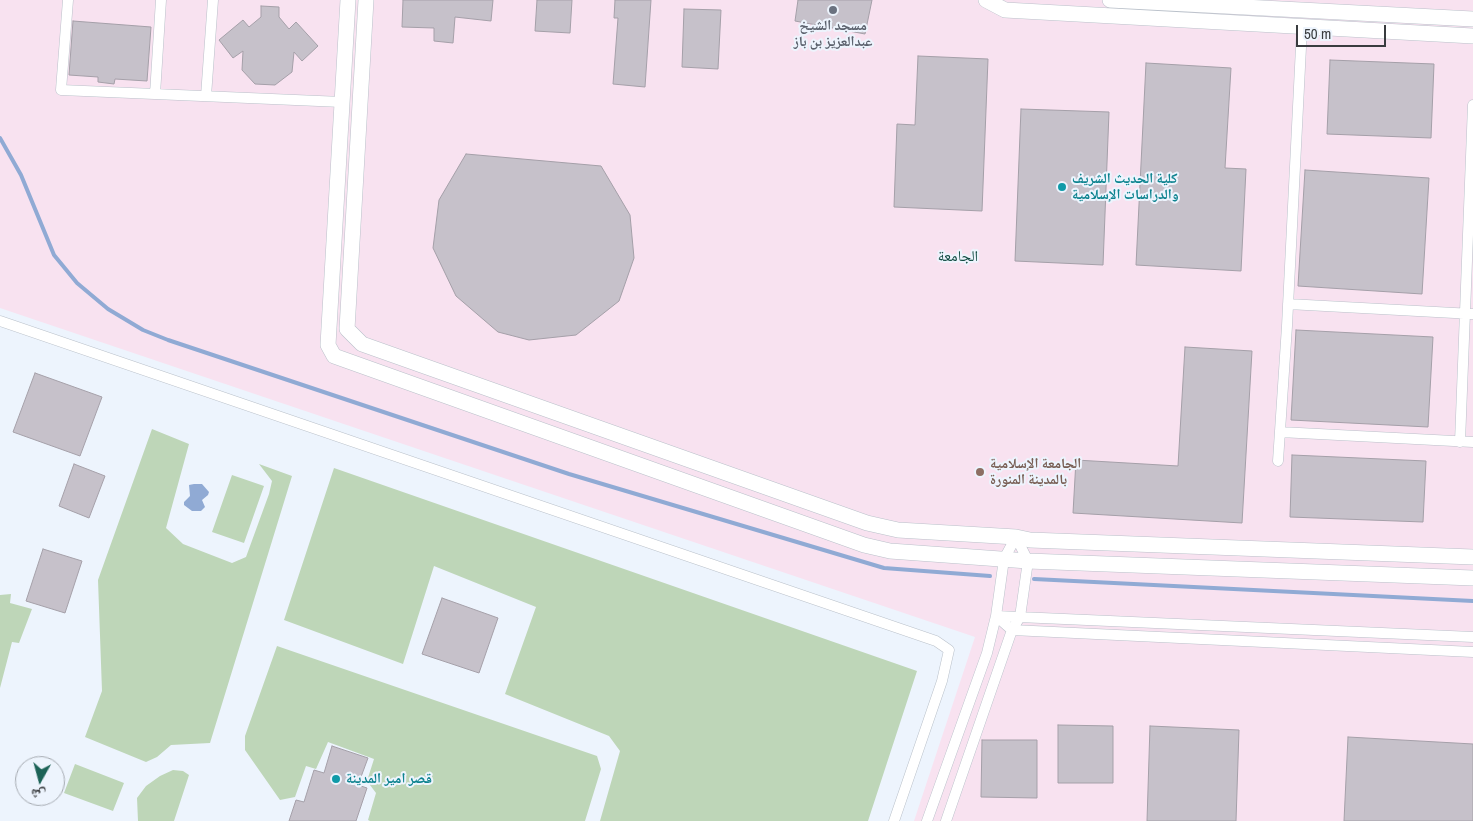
<!DOCTYPE html>
<meta charset="utf-8">
<style>
body{margin:0}
#map{position:relative;width:1473px;height:821px;overflow:hidden;background:#edf4fd;font-family:"Archivo Narrow","Noto Naskh Arabic",sans-serif}
canvas{display:block}
.north{position:absolute;left:15px;top:756px;width:50px;height:50px;box-sizing:border-box;background:#edf4fd;border:1px solid #a5aab1;border-radius:50%;rotate:187deg;font-size:14px;font-weight:700;line-height:20px;text-align:center;color:#393c3f}
.north::after{content:'';display:block;margin:auto;width:18px;height:22px;background:#1c6357;clip-path:polygon(50% 0,100% 100%,50% 72%,0 100%)}
.scale{position:absolute;left:1296px;top:25px;width:90px;height:22px;box-sizing:border-box;border:2px solid #393c3f;border-top:0;padding-left:6px;font-size:15px;line-height:18px;white-space:nowrap;color:#393c3f;-webkit-text-stroke:4px #edf4fd;paint-order:stroke}
</style>
<div id="map">
<canvas width="1473" height="821"></canvas>
<div class="north">ش</div>
<div class="scale">50 m</div>
</div>
<script>
const c = document.querySelector('canvas').getContext('2d');
c.lineJoin = 'round';
function paint(path, color) {
  c.fillStyle = color;
  c.fill(path, 'evenodd');
}
function shape(rows) {
  const path = new Path2D();
  for (const r of rows) {
    path.moveTo(r[0], r[1]);
    for (let i = 2; i < r.length; i += 2) path.lineTo(r[i], r[i + 1]);
  }
  return path;
}
function trace(path, color, width, dash) {
  c.strokeStyle = color;
  c.lineWidth = width;
  c.lineCap = dash ? 'butt' : 'round';
  c.setLineDash(dash || []);
  c.stroke(path);
}
function write(font, color, halo, rows, align = 'center') {
  c.font = font + ' "Archivo Narrow","Noto Naskh Arabic",sans-serif';
  c.lineWidth = 4;
  c.setLineDash([]);
  c.textBaseline = 'middle';
  c.strokeStyle = halo;
  c.fillStyle = color;
  for (const [text, x, y, turn = 0] of rows) {
    c.save();
    c.translate(x, y);
    c.rotate((+turn || 0) * Math.PI / 180);
    c.textAlign = isNaN(turn) ? turn : align;
    if (halo) c.strokeText(text, 0, 0);
    c.fillText(text, 0, 0);
    c.restore();
  }
}
paint(shape([
 [0,0,1473,0,1473,821,914,821,975,637,0,308]
]), '#f8e2f0');
paint(shape([
 [152,429,189,444,166,528,183,544,232,563,246,557,269,494,272,481,259,464,292,476,210,743,171,745,157,757,146,762,85,737,102,691,98,580],
 [334,468,917,671,868,821,600,821,620,751,609,736,505,694,536,607,434,566,403,664,284,620],
 [232,475,264,486,244,543,212,532],
 [11,594,10,603,32,609,19,643,12,642,0,688,0,595],
 [277,646,597,756,601,769,585,821,370,821,368,820,376,793,367,781,374,759,328,742,316,769,306,766,295,797,280,800,245,750,245,736],
 [75,764,124,783,113,811,64,793],
 [173,770,183,771,189,775,174,821,138,821,137,798,146,786,160,776]
]), '#bed6b8');
paint(shape([
 [194,484,202,484,209,492,208,495,202,500,205,507,201,511,192,511,184,505,184,502,190,496,189,485]
]), '#90aad4');
trace(shape([
 [0,138,21,175,54,255,77,283,108,309,143,330,168,340,569,474,884,568,990,576],
 [1034,579,1473,601]
]), '#90aad4', 4);
const building = shape([
 [403,0,493,0,491,21,455,17,453,43,434,41,434,28,402,27,403,0],
 [537,0,572,0,570,33,535,31,537,0],
 [615,0,651,0,645,87,613,84,618,18,614,18,615,0],
 [798,0,872,0,865,34,795,21,798,0],
 [261,6,279,7,279,17,289,29,296,22,318,46,302,61,294,52,292,72,275,85,255,84,242,70,243,51,233,58,219,40,243,20,249,27,261,17,261,6],
 [684,9,721,10,718,69,682,67,684,9],
 [73,21,151,27,147,81,115,79,114,84,98,82,98,77,69,75,73,21],
 [918,56,988,59,982,211,894,207,897,124,915,125,918,56],
 [1330,60,1434,64,1431,138,1327,134,1330,60],
 [1146,63,1231,68,1225,168,1246,169,1241,271,1136,265,1146,63],
 [1021,109,1109,112,1103,265,1015,261,1021,109],
 [466,154,601,166,630,215,634,258,619,301,576,335,529,340,498,332,456,296,433,248,439,200,466,154],
 [1305,170,1429,178,1422,294,1298,286,1305,170],
 [1296,330,1433,337,1428,427,1291,420,1296,330],
 [1185,347,1252,351,1242,523,1073,513,1076,460,1178,466,1185,347],
 [35,373,102,397,80,456,13,432,35,373],
 [1292,455,1426,461,1423,522,1290,517,1292,455],
 [74,464,105,476,89,518,59,506,74,464],
 [43,549,82,561,65,613,26,601,43,549],
 [442,598,498,618,479,673,422,654,442,598],
 [1058,725,1113,726,1113,783,1058,783,1058,725],
 [1150,726,1239,730,1236,821,1147,821,1150,726],
 [1348,737,1473,744,1473,821,1344,821,1348,737],
 [982,740,1037,740,1037,798,981,797,982,740],
 [332,746,368,758,358,785,367,788,356,821,289,821,296,800,304,802,314,770,324,773,332,746]
]);
paint(building, '#c6c1ca');
trace(building, '#a5a0a9', 1);
const street = shape([
 [68,0,61,90,342,102],
 [155,94,161,0],
 [206,96,213,0],
 [1288,304,1473,314],
 [0,321,936,641,949,650,942,681,894,821],
 [1280,432,1473,442],
 [1460,442,1473,105],
 [1278,461,1287,326,1302,27],
 [1473,637,996,616,1012,630,1473,652],
 [927,821,987,653,996,616,1004,559,1016,537,1028,561,1020,617,1012,630,946,821]
]);
const secondary = shape([
 [348,0,328,345,334,356,864,545,890,551,1028,561,1473,578],
 [366,0,347,329,362,344,867,523,898,530,1016,537,1030,540,1473,557],
 [986,0,1005,10,1473,36],
 [1110,0,1473,19]
]);
trace(street, '#bac1ca', 11);
trace(secondary, '#bac1ca', 16);
trace(street, '#fff', 10);
trace(secondary, '#fff', 15);
for (const [x, y, r, color] of [
 [833,10,5,"#6b7280"],
 [1062,187,5,"#0f9aa8"],
 [980,472,5,"#8d6e63"],
 [336,779,5,"#0f9aa8"]
]) {
  const dot = new Path2D();
  dot.arc(x, y, r, 0, 2 * Math.PI);
  c.fillStyle = color;
  c.fill(dot);
  trace(dot, '#edf4fd', 2);
}
write('bold 14px', '#5b616d', '#edf4fd', [
 ["مسجد الشيخ",833,26],
 ["عبدالعزيز بن باز",833,42]
]);
write('bold 14px', '#0d838f', '#edf4fd', [
 ["كلية الحديث الشريف",1072,179],
 ["والدراسات الإسلامية",1072,195],
 ["قصر امير المدينة",346,779]
], 'left');
write('bold 14px', '#785e54', '#edf4fd', [
 ["الجامعة الإسلامية",990,464],
 ["بالمدينة المنورة",990,480]
], 'left');
write('15px', '#124b42', '#edf4fd', [
 ["الجامعة",958,257]
]);
</script>
